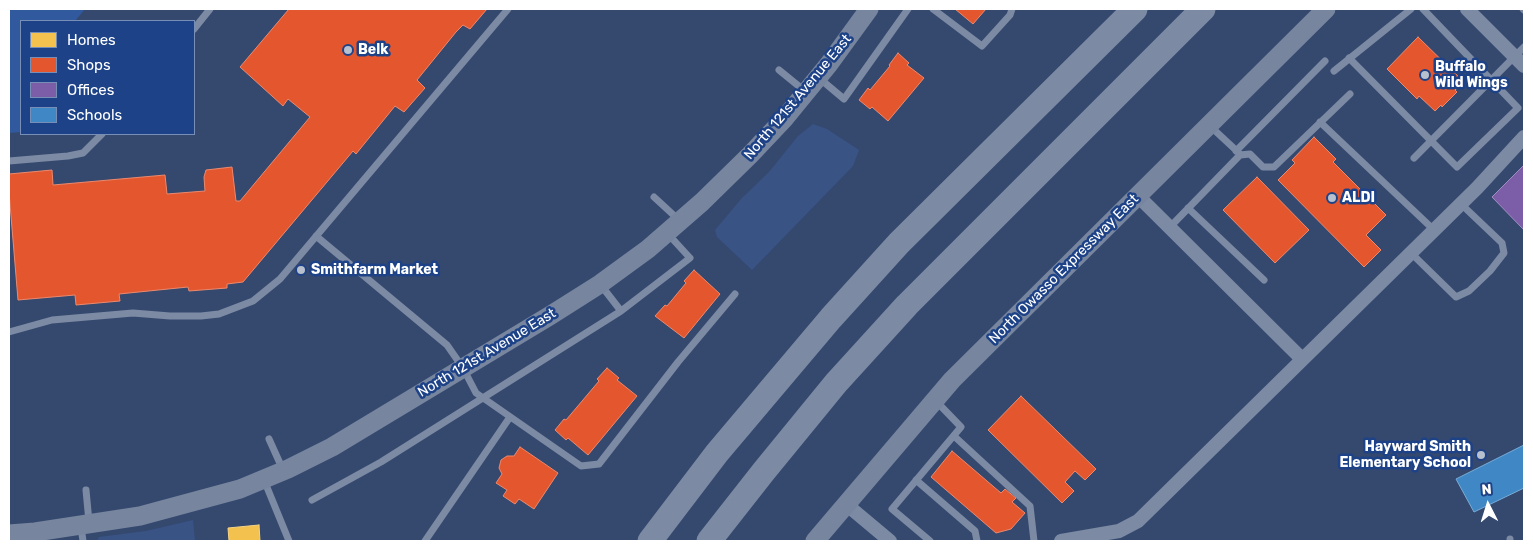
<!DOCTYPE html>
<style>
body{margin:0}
#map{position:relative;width:1533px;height:550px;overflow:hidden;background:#35496f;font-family:Rubik,sans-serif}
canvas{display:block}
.frame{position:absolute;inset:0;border:10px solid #fff;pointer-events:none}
.legend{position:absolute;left:20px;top:20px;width:175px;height:115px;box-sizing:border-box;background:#1d4287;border:1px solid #778eb7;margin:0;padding:6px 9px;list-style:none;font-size:15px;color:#fff}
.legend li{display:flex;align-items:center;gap:10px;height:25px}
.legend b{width:25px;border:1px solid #778eb7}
.north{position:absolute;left:1463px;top:480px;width:50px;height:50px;-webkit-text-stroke:4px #1d4287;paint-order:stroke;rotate:355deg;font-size:14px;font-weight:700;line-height:20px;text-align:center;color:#fff}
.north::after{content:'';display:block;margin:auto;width:18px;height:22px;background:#fff;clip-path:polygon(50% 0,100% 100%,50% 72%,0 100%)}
</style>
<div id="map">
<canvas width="1533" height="550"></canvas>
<div class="frame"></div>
<ul class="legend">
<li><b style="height:14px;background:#f2c14e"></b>Homes</li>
<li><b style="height:14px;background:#e4572e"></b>Shops</li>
<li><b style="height:14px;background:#7b5ea7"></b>Offices</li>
<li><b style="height:14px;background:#3f88c5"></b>Schools</li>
</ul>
<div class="north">N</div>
</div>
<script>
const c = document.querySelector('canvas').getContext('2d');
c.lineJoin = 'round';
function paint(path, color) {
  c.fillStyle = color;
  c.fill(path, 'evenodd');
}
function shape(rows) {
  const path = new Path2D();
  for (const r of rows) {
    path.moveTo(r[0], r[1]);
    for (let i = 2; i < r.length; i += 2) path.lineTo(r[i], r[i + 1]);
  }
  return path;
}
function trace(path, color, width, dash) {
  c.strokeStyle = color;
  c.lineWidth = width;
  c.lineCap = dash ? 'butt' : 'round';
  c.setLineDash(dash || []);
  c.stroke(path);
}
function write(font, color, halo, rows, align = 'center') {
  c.font = font + ' Rubik,sans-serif';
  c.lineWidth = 5;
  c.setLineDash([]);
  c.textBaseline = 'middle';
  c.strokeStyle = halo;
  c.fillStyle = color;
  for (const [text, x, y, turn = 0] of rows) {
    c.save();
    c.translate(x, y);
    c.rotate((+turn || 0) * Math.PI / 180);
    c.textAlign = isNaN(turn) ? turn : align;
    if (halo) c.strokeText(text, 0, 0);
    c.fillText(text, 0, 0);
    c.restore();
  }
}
paint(shape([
 [9,9,85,9,75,21,21,21,21,132,9,133]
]), '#31599e');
paint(shape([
 [813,124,827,129,859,150,853,166,752,270,717,237,715,230,742,198,769,172,798,136],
 [193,520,195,541,97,541,99,537,146,531]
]), '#395385');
const homes = shape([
 [259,525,260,541,229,541,228,528,259,525]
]);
paint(homes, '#f2c14e');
trace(homes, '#f6d483', 1);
const shops = shape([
 [289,9,487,9,470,29,463,25,456,32,417,80,425,88,404,112,395,106,356,154,353,151,243,282,227,284,227,288,189,291,188,287,119,294,120,301,76,305,75,295,18,300,9,192,9,174,52,170,53,185,165,175,167,194,205,191,204,177,206,170,232,167,236,201,240,201,310,117,288,99,283,106,240,67,289,9],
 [955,9,986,9,973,24,955,9],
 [1418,37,1464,82,1455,90,1457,92,1442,107,1441,105,1435,111,1419,96,1417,99,1387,69,1418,37],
 [898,53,909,63,907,65,924,78,888,121,872,107,870,109,859,100,868,88,870,90,890,66,889,65,898,53],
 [1314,137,1336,159,1333,162,1386,215,1366,235,1381,250,1364,267,1278,180,1295,163,1292,160,1314,137],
 [1257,177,1309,230,1275,263,1223,210,1257,177],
 [694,270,720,294,684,338,655,316,665,305,667,306,686,283,684,281,694,270],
 [607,368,619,378,617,380,637,396,588,455,568,438,566,440,555,430,564,419,566,420,599,381,597,379,607,368],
 [1021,396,1096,469,1085,480,1075,471,1065,482,1074,491,1062,503,988,430,1021,396],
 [520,447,558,473,534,509,519,499,515,504,503,496,507,490,496,483,502,474,499,468,501,460,507,456,514,456,520,447],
 [952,451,1001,493,1005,489,1016,498,1012,502,1025,513,1011,529,996,533,931,477,952,451]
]);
paint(shops, '#e4572e');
trace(shops, '#ec896d', 1);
const offices = shape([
 [1524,165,1524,230,1492,197,1524,165]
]);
paint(offices, '#7b5ea7');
trace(offices, '#a38ec1', 1);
const schools = shape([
 [1524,445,1524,488,1474,512,1456,479,1524,445]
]);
paint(schools, '#3f88c5');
trace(schools, '#79acd6', 1);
trace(shape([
 [933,9,982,46,1010,15,1012,9],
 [1523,9,1524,10],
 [194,29,210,9],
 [1349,58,1457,167,1518,108,1423,9],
 [779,70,806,92],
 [1334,71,1411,9],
 [819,78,844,99,908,9],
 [1320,122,1434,230],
 [1210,126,1239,153],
 [1236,151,1325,61],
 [1414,158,1524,47],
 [9,161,68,156,83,153,102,134],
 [654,197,680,221],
 [1188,208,1264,280],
 [1170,227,1240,155,1250,154,1263,167,1274,167,1350,94],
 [316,236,447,345,463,368,476,393,581,466,599,464,678,362,735,294],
 [1411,253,1456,297,1469,291,1490,271,1504,253,1502,243,1461,204],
 [600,284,621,311],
 [9,332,52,320,133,313,170,316,201,316,219,314,253,301,280,279,508,9],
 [954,436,1030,506,1034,541],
 [269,439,283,470],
 [264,480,289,541],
 [916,480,975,531,977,541],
 [86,490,89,522],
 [312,500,381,462,621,311,690,258,668,234],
 [81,527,83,541],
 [1510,539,1510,541],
 [425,541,510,417],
 [930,541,892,509,961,427,935,400]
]), '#7c8aa4', 7);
trace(shape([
 [1467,9,1524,66],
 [1138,196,1302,359],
 [847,505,890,541],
 [1061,541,1119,531,1138,521,1477,188,1524,137]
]), '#7c8aa4', 14);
trace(shape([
 [9,534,35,532,140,516,240,489,288,469,332,447,551,315,600,284,648,249,702,202,750,155,784,119,829,64,869,9],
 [815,541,952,380,1326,9]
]), '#77859f', 19);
trace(shape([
 [650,541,717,453,831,318,899,243,1135,9],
 [709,541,764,471,836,383,907,305,1203,9]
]), '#7c8aa3', 25);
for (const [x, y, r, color] of [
 [348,50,5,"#b8bfcd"],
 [1425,75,5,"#b8bfcd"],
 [1332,198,5,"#b8bfcd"],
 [301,270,5,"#b8bfcd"],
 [1481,455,5,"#b8bfcd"]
]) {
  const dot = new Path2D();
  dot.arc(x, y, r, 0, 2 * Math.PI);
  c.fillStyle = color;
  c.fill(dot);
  trace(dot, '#1d4287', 2);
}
write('bold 14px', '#fff', '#1d4287', [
 ["Belk",358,50],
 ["Buffalo",1435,67],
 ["Wild Wings",1435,83],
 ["ALDI",1342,198],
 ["Smithfarm Market",311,270],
 ["Hayward Smith",1471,447,"right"],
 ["Elementary School",1471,463,"right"]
], 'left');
write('14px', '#fff', '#1d4287', [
 ["North 121st Avenue East",798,97,-50],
 ["North Owasso Expressway East",1064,269,-45],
 ["North 121st Avenue East",487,353,-31]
]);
</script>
